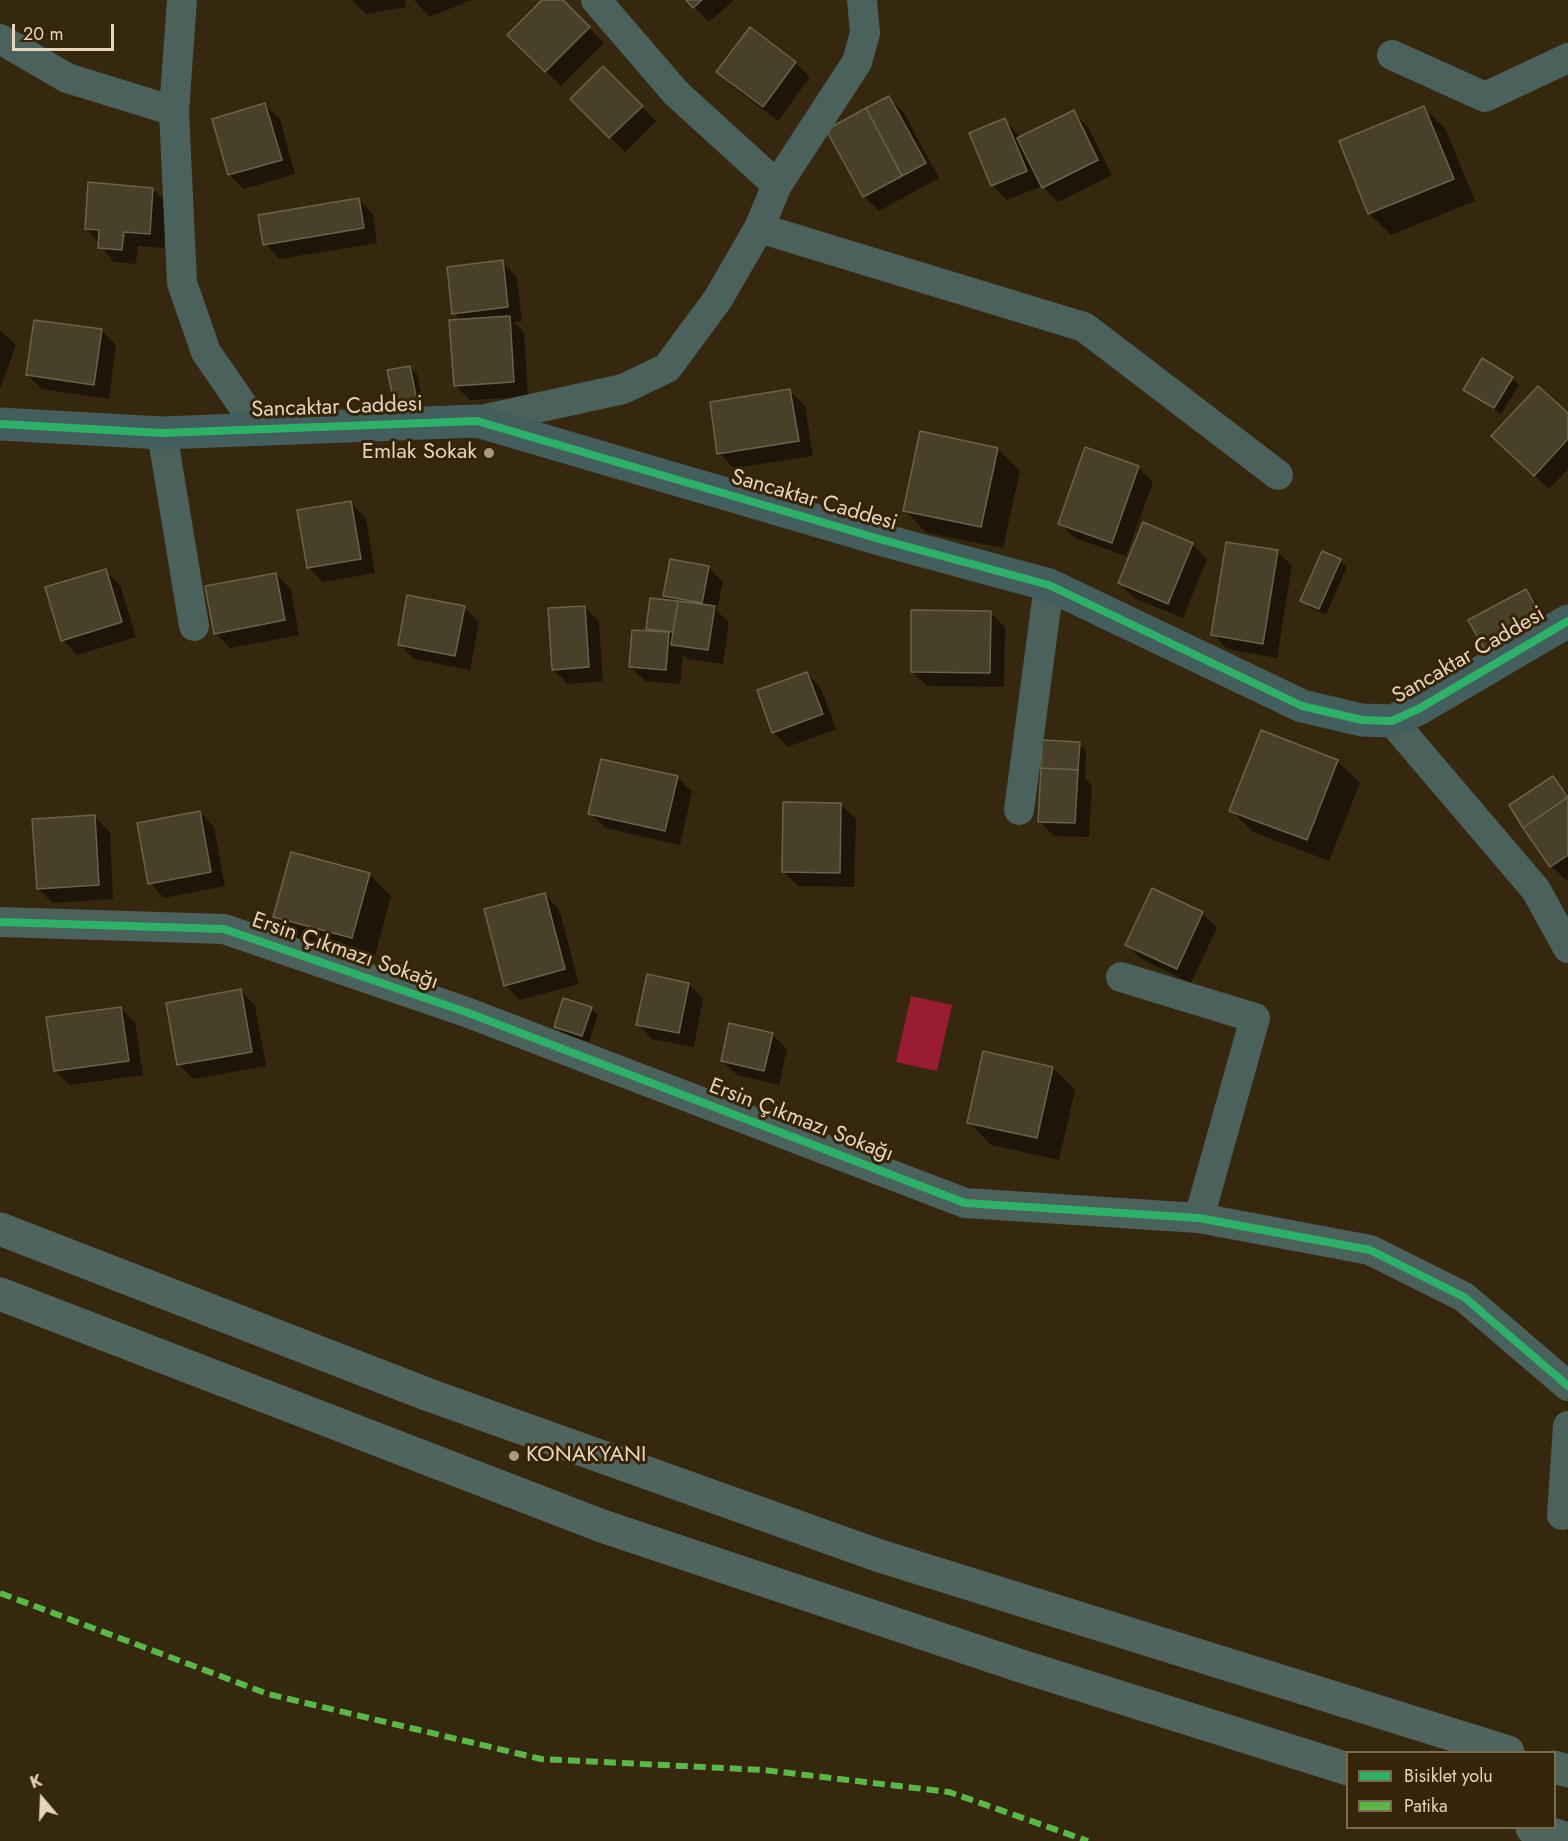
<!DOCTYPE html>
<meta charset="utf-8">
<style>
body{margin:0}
#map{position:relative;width:1568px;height:1841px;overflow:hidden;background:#35280f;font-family:Jost,sans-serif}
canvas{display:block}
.legend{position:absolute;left:1346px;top:1751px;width:210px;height:78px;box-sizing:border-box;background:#352407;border:2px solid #7c6a4f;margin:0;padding:8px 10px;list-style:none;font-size:18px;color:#e7d4ba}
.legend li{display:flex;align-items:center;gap:12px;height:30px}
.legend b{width:30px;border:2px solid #7c6a4f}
.north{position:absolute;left:12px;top:1769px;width:60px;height:60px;-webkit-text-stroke:4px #352407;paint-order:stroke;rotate:341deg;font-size:16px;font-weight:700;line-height:24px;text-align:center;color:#e7d4ba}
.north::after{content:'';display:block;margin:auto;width:21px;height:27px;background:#e7d4ba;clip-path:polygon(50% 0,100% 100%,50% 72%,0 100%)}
.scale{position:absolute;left:12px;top:24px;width:102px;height:27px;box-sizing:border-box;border:3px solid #e7d4ba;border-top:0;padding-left:8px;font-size:18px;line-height:21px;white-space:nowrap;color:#e7d4ba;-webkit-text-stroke:4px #352407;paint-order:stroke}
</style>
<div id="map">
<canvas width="1568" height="1841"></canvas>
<ul class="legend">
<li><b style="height:8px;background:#2db169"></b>Bisiklet yolu</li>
<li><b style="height:8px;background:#58b947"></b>Patika</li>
</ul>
<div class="north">K</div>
<div class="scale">20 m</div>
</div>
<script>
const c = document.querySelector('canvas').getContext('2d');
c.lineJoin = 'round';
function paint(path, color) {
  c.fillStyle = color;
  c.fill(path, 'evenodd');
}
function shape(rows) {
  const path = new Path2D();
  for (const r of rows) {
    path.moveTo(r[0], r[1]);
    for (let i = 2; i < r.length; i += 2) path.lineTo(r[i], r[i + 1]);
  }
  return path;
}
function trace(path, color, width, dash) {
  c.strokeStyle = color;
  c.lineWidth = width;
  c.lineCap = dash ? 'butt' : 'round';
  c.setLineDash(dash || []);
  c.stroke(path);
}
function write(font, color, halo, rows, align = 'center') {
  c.font = font + ' Jost,sans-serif';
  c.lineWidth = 6;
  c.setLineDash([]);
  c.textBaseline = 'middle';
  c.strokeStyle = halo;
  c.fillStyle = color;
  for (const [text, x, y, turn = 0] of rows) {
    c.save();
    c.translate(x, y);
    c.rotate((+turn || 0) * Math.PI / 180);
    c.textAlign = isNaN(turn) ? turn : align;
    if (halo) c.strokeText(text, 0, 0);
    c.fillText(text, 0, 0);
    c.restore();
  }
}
paint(shape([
 [911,996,952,1005,937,1071,896,1062]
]), '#991c33');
paint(shape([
 [352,0,405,0,406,7,366,14],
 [414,0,472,0,429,17],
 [544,0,560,0,604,43,561,86,509,35],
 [688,0,734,0,709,22],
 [795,63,810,77,778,121,732,86,718,72],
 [603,68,656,121,625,152,572,99],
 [889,98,904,113,939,178,879,211,864,196],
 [265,105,280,119,295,174,244,189,229,175],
 [1424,108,1446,130,1475,201,1391,235,1369,213],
 [1073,112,1088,127,1112,175,1058,202,1042,186,1007,200,992,185,1005,120,1021,138],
 [153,189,167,204,164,248,138,246,136,264,114,262,86,228],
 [358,199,373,214,377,243,279,259,265,244],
 [502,262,517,277,522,321,514,322,524,332,528,397,470,400,455,386,461,321,454,313],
 [0,330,16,345,0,389],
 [101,330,116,345,109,399,42,389,27,375],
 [410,367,417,374,424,407,403,412,396,405],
 [1512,378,1519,385,1501,414,1465,389],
 [790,391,805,406,813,456,734,468,719,453],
 [1568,415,1568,469,1549,489,1508,450],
 [998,449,1020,471,1003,548,927,533,905,511],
 [1138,467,1153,482,1126,556,1075,538,1060,523],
 [351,503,366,518,375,573,323,582,308,567],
 [1192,544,1207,559,1183,618,1134,598,1120,583],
 [1277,551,1292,566,1277,658,1227,649,1213,634],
 [1340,560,1347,567,1326,615,1309,607,1302,600],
 [708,567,723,582,717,611,729,622,723,664,688,659,683,654,680,684,645,681,631,667,653,633,648,628,671,602,665,595],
 [105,571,120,585,136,637,77,655,63,640],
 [276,574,291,589,299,635,230,648,216,633],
 [1526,591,1541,606,1558,638,1503,668],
 [464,607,479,622,470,670,414,659,399,644],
 [585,607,599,622,603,681,568,684,553,669],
 [991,613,1005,627,1004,687,927,686,912,671],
 [807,673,821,688,836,729,788,747,773,732],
 [1079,743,1086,750,1085,778,1092,786,1089,837,1054,836,1039,821],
 [1337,761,1360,783,1329,861,1253,832,1231,810],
 [677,777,692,792,680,845,605,828,590,813],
 [1553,778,1568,793,1568,879,1566,880,1551,866],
 [841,805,856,819,854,887,798,886,783,871],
 [200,812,214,827,225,886,164,898,150,883],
 [95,817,110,832,113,899,53,903,38,889],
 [369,874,391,896,374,959,297,939,275,917],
 [1152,890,1203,914,1217,928,1191,983,1141,959,1127,945],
 [544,894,559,909,579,984,520,1000,505,985],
 [689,984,703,999,694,1047,652,1039,638,1024],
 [241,991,255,1006,266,1066,193,1079,178,1064],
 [121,1008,135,1023,143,1075,70,1085,55,1071],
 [591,1008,598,1015,589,1042,563,1034,556,1027],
 [772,1034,787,1049,779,1085,737,1075,722,1061],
 [1053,1068,1075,1090,1059,1160,991,1145,969,1122]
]), '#0007');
const building = shape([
 [542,0,563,0,590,27,545,72,507,35,542,0],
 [686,0,702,0,693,8,686,0],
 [750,27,796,62,763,107,716,72,750,27],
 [603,66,643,106,609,138,570,99,603,66],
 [889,96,926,163,902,176,866,108,889,96],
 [265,103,282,160,228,175,212,119,265,103],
 [1424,106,1454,179,1368,214,1339,141,1424,106],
 [866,108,902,176,863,197,826,130,866,108],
 [1074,110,1098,160,1042,188,1017,138,1074,110],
 [1005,118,1027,171,991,186,969,133,1005,118],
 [88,182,153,188,150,234,124,232,122,250,98,248,99,230,85,229,88,182],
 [359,198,364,228,263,245,258,215,359,198],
 [503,260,508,307,452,314,447,267,503,260],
 [510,316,514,382,454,386,449,320,510,316],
 [34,320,102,329,94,385,26,375,34,320],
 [1482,358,1513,377,1494,408,1463,390,1482,358],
 [410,366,417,401,395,406,387,370,410,366],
 [1538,386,1568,413,1568,439,1534,476,1491,436,1538,386],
 [790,389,799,441,717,454,710,402,790,389],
 [920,431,998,448,981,527,903,511,920,431],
 [1085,447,1139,466,1112,543,1058,524,1085,447],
 [351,501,361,559,307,568,297,510,351,501],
 [1143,522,1193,543,1168,604,1118,583,1143,522],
 [1226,542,1278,550,1263,644,1211,635,1226,542],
 [1322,551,1341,559,1319,609,1300,601,1322,551],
 [670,559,709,566,702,603,663,596,670,559],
 [106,569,122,622,61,641,45,587,106,569],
 [276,573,285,620,214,634,205,586,276,573],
 [1526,589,1545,622,1487,654,1468,620,1526,589],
 [407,595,465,606,455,656,398,645,407,595],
 [650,598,678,601,673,632,646,629,650,598],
 [678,601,715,606,708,650,671,645,678,601],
 [585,606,589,667,552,670,548,608,585,606],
 [911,610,991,611,990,673,911,672,911,610],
 [632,630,669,632,666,670,629,667,632,630],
 [807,672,823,714,772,733,757,690,807,672],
 [1261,730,1338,760,1307,840,1229,811,1261,730],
 [1042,740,1080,742,1078,770,1041,768,1042,740],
 [601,759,678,776,665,831,588,814,601,759],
 [1041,768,1078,770,1075,823,1038,822,1041,768],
 [1553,776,1568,797,1523,828,1509,805,1553,776],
 [1568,797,1568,855,1550,867,1523,828,1568,797],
 [783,802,841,803,840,873,782,872,783,802],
 [200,811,211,872,148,884,137,823,200,811],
 [95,815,99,885,37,889,32,819,95,815],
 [291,852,370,873,352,938,273,917,291,852],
 [1152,888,1203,912,1177,969,1125,945,1152,888],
 [545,893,565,969,504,986,484,909,545,893],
 [647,974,689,983,679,1033,636,1025,647,974],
 [241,989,252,1052,177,1065,166,1003,241,989],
 [563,998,592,1007,582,1036,554,1027,563,998],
 [121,1007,129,1061,54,1071,46,1017,121,1007],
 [729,1023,773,1033,764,1071,721,1061,729,1023],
 [983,1051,1053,1067,1037,1138,967,1123,983,1051]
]);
paint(building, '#494029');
trace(building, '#6b624b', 1.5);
trace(shape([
 [182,0,174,111,182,283,206,352,259,429],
 [596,0,676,93,777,185],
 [0,39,67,78,174,111],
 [1392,55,1485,97,1568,58],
 [759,228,1084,327,1278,475],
 [477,421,623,389,667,368,718,299,759,228,777,185,857,62,865,33,862,0],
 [162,433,194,626],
 [1392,721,1536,890,1568,948],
 [1019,810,1049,585],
 [0,922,224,929,466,1012,965,1203,1199,1218,1370,1250,1464,1297,1568,1386],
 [1121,977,1255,1018,1199,1218],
 [1562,1515,1568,1426]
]), '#4b615b', 30);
trace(shape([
 [0,424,162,433,477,421,883,540,1049,585,1302,706,1362,720,1392,721,1420,708,1568,621]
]), '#435e5c', 33);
trace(shape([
 [0,1229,429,1395,877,1555,1508,1752],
 [0,1294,602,1526,1021,1666,1348,1769],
 [1554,1767,1568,1771],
 [1532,1828,1568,1839]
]), '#50645e', 33);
trace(shape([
 [0,1593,268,1694,541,1759,764,1770,949,1792,1088,1841]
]), '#58b947', 6, [12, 6]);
trace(shape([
 [0,424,162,433,477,421,883,540,1049,585,1302,706,1362,720,1392,721,1420,708,1568,621],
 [0,922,224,929,466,1012,965,1203,1199,1218,1370,1250,1464,1297,1568,1386]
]), '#2db169', 8);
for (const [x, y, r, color] of [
 [489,453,6,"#a9987e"],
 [514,1456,6,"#a9987e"]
]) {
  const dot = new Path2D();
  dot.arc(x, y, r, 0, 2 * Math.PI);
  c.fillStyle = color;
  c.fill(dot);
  trace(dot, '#352407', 2);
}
write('22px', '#e7d4ba', '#352407', [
 ["Sancaktar Caddesi",337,408,-2],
 ["Sancaktar Caddesi",814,501,16],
 ["Sancaktar Caddesi",1469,656,-30],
 ["Ersin Çıkmazı Sokağı",345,952,19],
 ["Ersin Çıkmazı Sokağı",801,1121,21]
]);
write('22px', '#e7d4ba', '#352407', [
 ["Emlak Sokak",477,453],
 ["KONAKYANI",526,1456,"left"]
], 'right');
</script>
